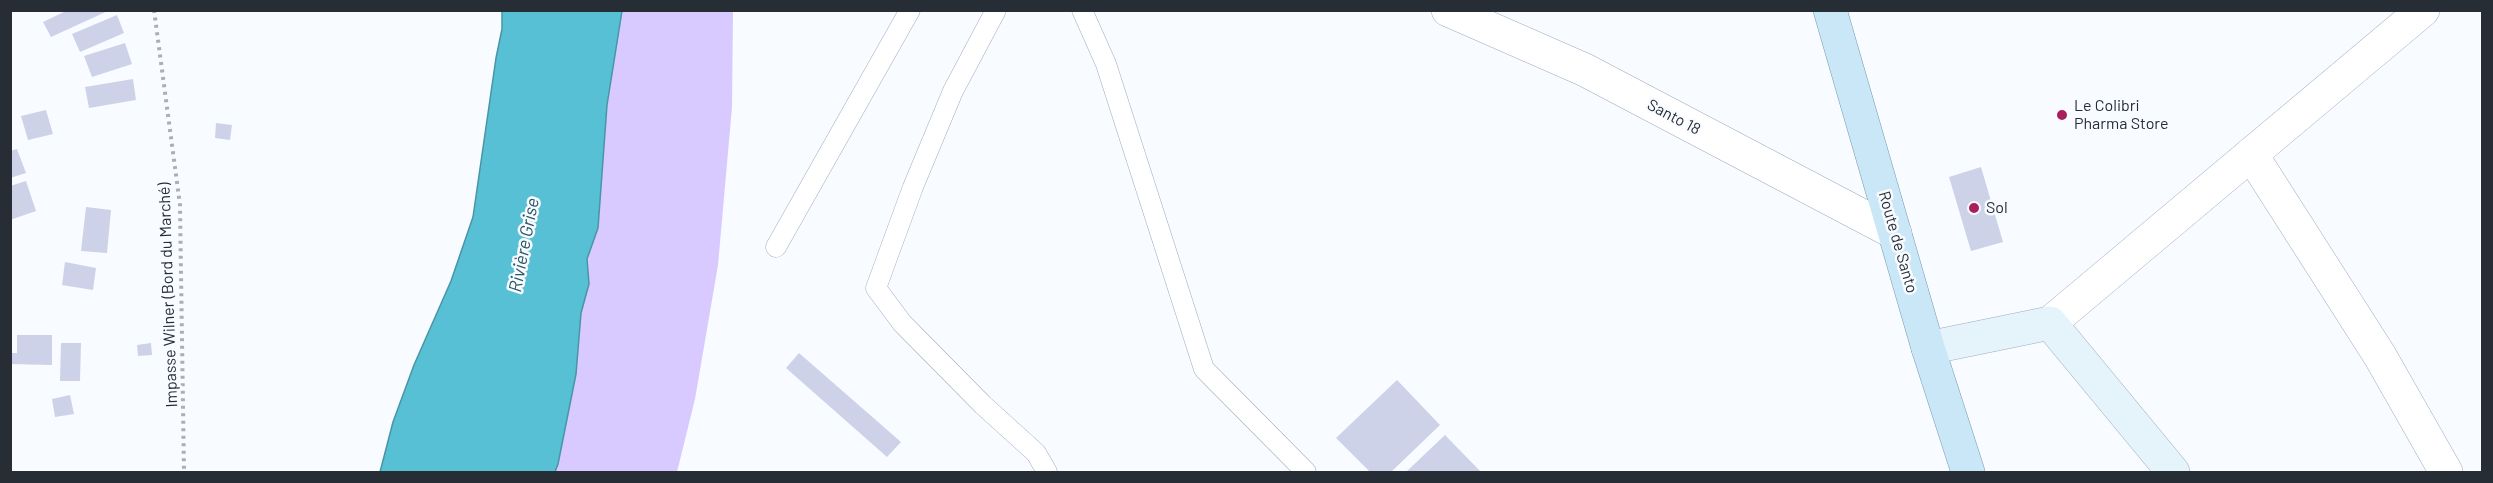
<!DOCTYPE html>
<meta charset="utf-8">
<style>
body{margin:0}
#map{position:relative;width:2493px;height:483px;overflow:hidden;background:#f8fbff;font-family:Barlow,sans-serif}
canvas{display:block}
.frame{position:absolute;inset:0;border:12px solid #272d34;pointer-events:none}
</style>
<div id="map">
<canvas width="2493" height="483"></canvas>
<div class="frame"></div>
</div>
<script>
const c = document.querySelector('canvas').getContext('2d');
c.lineJoin = 'round';
function paint(path, color) {
  c.fillStyle = color;
  c.fill(path, 'evenodd');
}
function shape(rows) {
  const path = new Path2D();
  for (const r of rows) {
    path.moveTo(r[0], r[1]);
    for (let i = 2; i < r.length; i += 2) path.lineTo(r[i], r[i + 1]);
  }
  return path;
}
function trace(path, color, width, dash) {
  c.strokeStyle = color;
  c.lineWidth = width;
  c.lineCap = dash ? 'butt' : 'round';
  c.setLineDash(dash || []);
  c.stroke(path);
}
function write(font, color, halo, rows, align = 'center') {
  c.font = font + ' Barlow,sans-serif';
  c.lineWidth = 5;
  c.setLineDash([]);
  c.textBaseline = 'middle';
  c.strokeStyle = halo;
  c.fillStyle = color;
  for (const [text, x, y, turn = 0] of rows) {
    c.save();
    c.translate(x, y);
    c.rotate((+turn || 0) * Math.PI / 180);
    c.textAlign = isNaN(turn) ? turn : align;
    if (halo) c.strokeText(text, 0, 0);
    c.fillText(text, 0, 0);
    c.restore();
  }
}
paint(shape([
 [622,11,733,11,732,107,718,265,695,399,677,472,555,472,576,374,581,313,589,284,587,259,598,228,607,105]
]), '#d8cafe');
const water = shape([
 [502,11,622,11,607,105,598,228,587,259,589,284,581,313,576,374,558,464,555,472,380,472,393,422,414,365,451,281,473,217,496,58,502,29,502,11]
]);
paint(water, '#58c0d5');
trace(water, '#4994a5', 1.5);
paint(shape([
 [68,10,110,10,51,37,43,22],
 [117,15,124,33,80,52,72,34],
 [125,43,132,64,92,77,84,56],
 [133,79,136,100,89,108,85,87],
 [46,110,53,134,28,140,21,116],
 [216,123,232,125,230,140,215,138],
 [17,149,26,173,10,178,10,151],
 [1981,167,2003,242,1971,251,1949,177],
 [26,181,36,211,10,220,10,186],
 [86,207,111,210,107,253,81,251],
 [65,262,96,268,93,290,62,285],
 [17,335,52,335,52,365,10,364,10,353,17,353],
 [61,343,81,343,80,381,60,381],
 [151,343,152,355,138,356,137,345],
 [799,353,901,442,887,457,786,368],
 [1397,380,1440,425,1391,472,1370,472,1336,438],
 [70,395,74,414,55,417,52,399],
 [1445,435,1481,472,1406,472]
]), '#cdd2e8');
const lane = shape([
 [996,10,953,91,913,187,876,288,902,323,983,405,1036,453,1047,472],
 [1082,10,1106,64,1204,369,1306,472],
 [776,247,910,10]
]);
const street = shape([
 [1448,10,1585,70,1895,233],
 [2251,154,2380,356,2446,472],
 [2050,323,2423,10]
]);
const secondary = shape([
 [1928,348,2050,323,2173,472]
]);
const primary = shape([
 [1830,10,1928,348,1968,472]
]);
trace(lane, '#9fadbf', 21);
trace(street, '#9fadbf', 34);
trace(secondary, '#9fadbf', 34);
trace(primary, '#7a9cb0', 34);
trace(shape([
 [154,10,180,205,184,472]
]), '#abafb4', 4, [3, 4.5]);
trace(lane, '#fff', 20);
trace(street, '#fff', 33);
trace(secondary, '#e5f3fb', 33);
trace(primary, '#cae7f7', 33);
for (const [x, y, r, color] of [
 [2062,115,6,"#ab1e5c"],
 [1974,208,6,"#ab1e5c"]
]) {
  const dot = new Path2D();
  dot.arc(x, y, r, 0, 2 * Math.PI);
  c.fillStyle = color;
  c.fill(dot);
  trace(dot, '#f8fbff', 2);
}
write('16px', '#272d34', '#f8fbff', [
 ["Le Colibri",2074,106],
 ["Pharma Store",2074,124],
 ["Sol",1986,208]
], 'left');
write('16px', '#272d34', '#f8fbff', [
 ["Santo 18",1674,117,28],
 ["Route de Santo",1898,242,74],
 ["Impasse Wilner (Bord du Marché)",168,295,-92]
]);
write('italic 18px', '#2a5761', '#f8fbff', [
 ["Rivière Grise",524,245,-79]
]);
</script>
